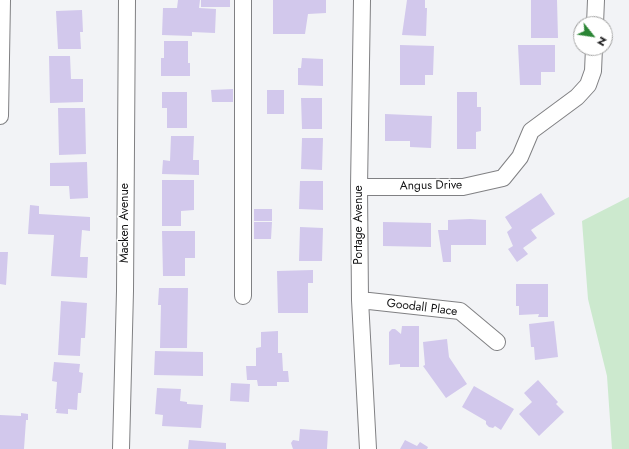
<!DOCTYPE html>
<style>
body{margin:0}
#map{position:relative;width:629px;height:449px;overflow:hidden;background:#f2f3f6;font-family:Jost,sans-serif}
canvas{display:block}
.north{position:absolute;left:573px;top:16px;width:40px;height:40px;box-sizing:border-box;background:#fff;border:1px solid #a1a1a1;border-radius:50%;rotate:120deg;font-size:11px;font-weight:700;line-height:16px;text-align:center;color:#141415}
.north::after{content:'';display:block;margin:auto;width:14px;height:18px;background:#2b8535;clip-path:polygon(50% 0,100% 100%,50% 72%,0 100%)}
</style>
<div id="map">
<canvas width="629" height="449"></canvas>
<div class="north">N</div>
</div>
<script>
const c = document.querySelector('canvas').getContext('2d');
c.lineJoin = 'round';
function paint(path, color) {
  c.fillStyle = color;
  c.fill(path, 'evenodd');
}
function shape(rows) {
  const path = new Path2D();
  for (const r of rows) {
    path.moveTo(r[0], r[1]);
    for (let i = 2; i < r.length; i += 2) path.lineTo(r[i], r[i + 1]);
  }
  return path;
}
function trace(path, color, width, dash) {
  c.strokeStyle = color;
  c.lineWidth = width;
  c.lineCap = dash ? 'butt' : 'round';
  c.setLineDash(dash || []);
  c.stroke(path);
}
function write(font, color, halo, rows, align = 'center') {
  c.font = font + ' Jost,sans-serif';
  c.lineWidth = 3;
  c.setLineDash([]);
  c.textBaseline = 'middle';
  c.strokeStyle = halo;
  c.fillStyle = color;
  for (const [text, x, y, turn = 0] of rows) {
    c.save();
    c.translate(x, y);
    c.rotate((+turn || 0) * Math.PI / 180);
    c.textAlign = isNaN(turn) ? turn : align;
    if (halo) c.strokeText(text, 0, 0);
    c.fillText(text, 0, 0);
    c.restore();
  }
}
paint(shape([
 [629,197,629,449,612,449,607,376,588,299,582,221]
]), '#cce9ce');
paint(shape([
 [178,0,200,0,199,8,216,9,215,33,192,32,192,36,162,35,163,8,177,8],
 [201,0,230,0,230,7,201,7],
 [273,0,326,0,326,13,308,14,305,34,273,34],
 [407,0,425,0,425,8,427,8,426,36,402,35],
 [531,0,557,0,558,38,531,38],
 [82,10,83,32,80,32,81,49,58,49,56,11],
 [164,41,188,41,188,63,190,63,190,76,161,76,161,58,164,58],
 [400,45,434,46,433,75,425,75,425,85,400,85],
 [518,45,555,45,555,72,541,72,541,85,520,85],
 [49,56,70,56,71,79,83,79,83,102,50,103],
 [302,58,323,59,323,86,298,85,298,68,301,68],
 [233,89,233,102,212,102,211,90],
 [267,90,284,90,284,114,267,114],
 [162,92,187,92,187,128,167,128,167,108,162,108],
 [457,92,477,92,477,107,481,107,481,131,476,132,476,149,457,149],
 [301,98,322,98,322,129,302,129],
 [58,108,85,108,86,154,59,155],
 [385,114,432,116,431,148,410,147,410,141,385,141],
 [171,136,194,136,193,160,199,160,199,175,162,174,163,160,170,161],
 [302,138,323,138,322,170,301,169],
 [87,162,88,198,70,199,69,186,50,186,50,163],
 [162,180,194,180,194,210,181,211,181,226,162,226],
 [300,181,323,181,323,210,299,209],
 [541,193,555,214,531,230,537,238,523,248,528,254,517,262,508,249,513,246,507,232,512,228,505,217],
 [30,205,39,206,39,214,90,217,90,231,82,230,80,257,88,257,87,278,51,276,54,235,28,234],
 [254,209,272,209,272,221,254,221],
 [470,219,486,220,486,245,451,245,451,262,443,262,438,230,448,230,448,220],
 [254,222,272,222,271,239,254,239],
 [383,222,431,223,431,247,383,246],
 [300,227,323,228,322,261,299,261],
 [162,231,195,231,195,258,185,258,185,276,163,276],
 [0,252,8,252,6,285,0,284],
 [313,270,313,283,308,283,308,313,278,313,277,271],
 [516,284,548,284,548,317,538,317,539,314,519,315,519,306,516,306],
 [159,288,188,288,187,348,160,348,161,305,158,305],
 [61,301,87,303,85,338,81,338,80,356,58,355],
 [554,321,558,357,535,360,534,347,531,347,529,324],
 [402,326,419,326,419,367,400,367,400,364,389,365,389,332,392,329,395,329,401,334],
 [278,331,278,353,282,353,283,371,288,371,289,382,277,382,277,386,258,386,257,380,247,380,246,366,256,366,256,348,261,347,261,332],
 [447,339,449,357,467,384,446,398,423,366,425,365,423,342],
 [155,351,203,352,203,376,154,375],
 [54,362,80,364,79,372,83,373,81,393,78,393,77,410,68,409,68,414,56,413,57,409,55,409,57,382,52,381],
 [538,380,558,402,556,404,564,412,539,436,519,414,532,402,524,393],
 [231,383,250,384,249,402,230,401],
 [474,386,514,409,501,430,495,426,493,428,489,427,486,424,486,421,462,407],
 [157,388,181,389,180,401,187,402,187,404,203,405,201,428,162,426,163,415,155,414],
 [21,413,28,414,28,420,26,420,24,449,0,449,0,415,21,416],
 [300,429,328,431,327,449,293,449,291,443,293,440,299,441],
 [189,440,226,443,226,449,188,449],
 [405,440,417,446,420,442,428,447,427,449,400,449]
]), '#d2c8ec');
const minor = shape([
 [243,0,243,296],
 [362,0,359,187,360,300,368,449],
 [595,24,596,0],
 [0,116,2,0],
 [359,187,463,187,503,178,520,157,531,131,577,97,588,85,593,71,594,48],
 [360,300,460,311,497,342],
 [121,449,125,291,127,0]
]);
trace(minor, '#808083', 18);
trace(minor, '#fff', 16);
write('12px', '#141415', '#fff', [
 ["Angus Drive",431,186,-1],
 ["Macken Avenue",125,223,-90],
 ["Portage Avenue",359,225,-90],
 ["Goodall Place",422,308,7]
]);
</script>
